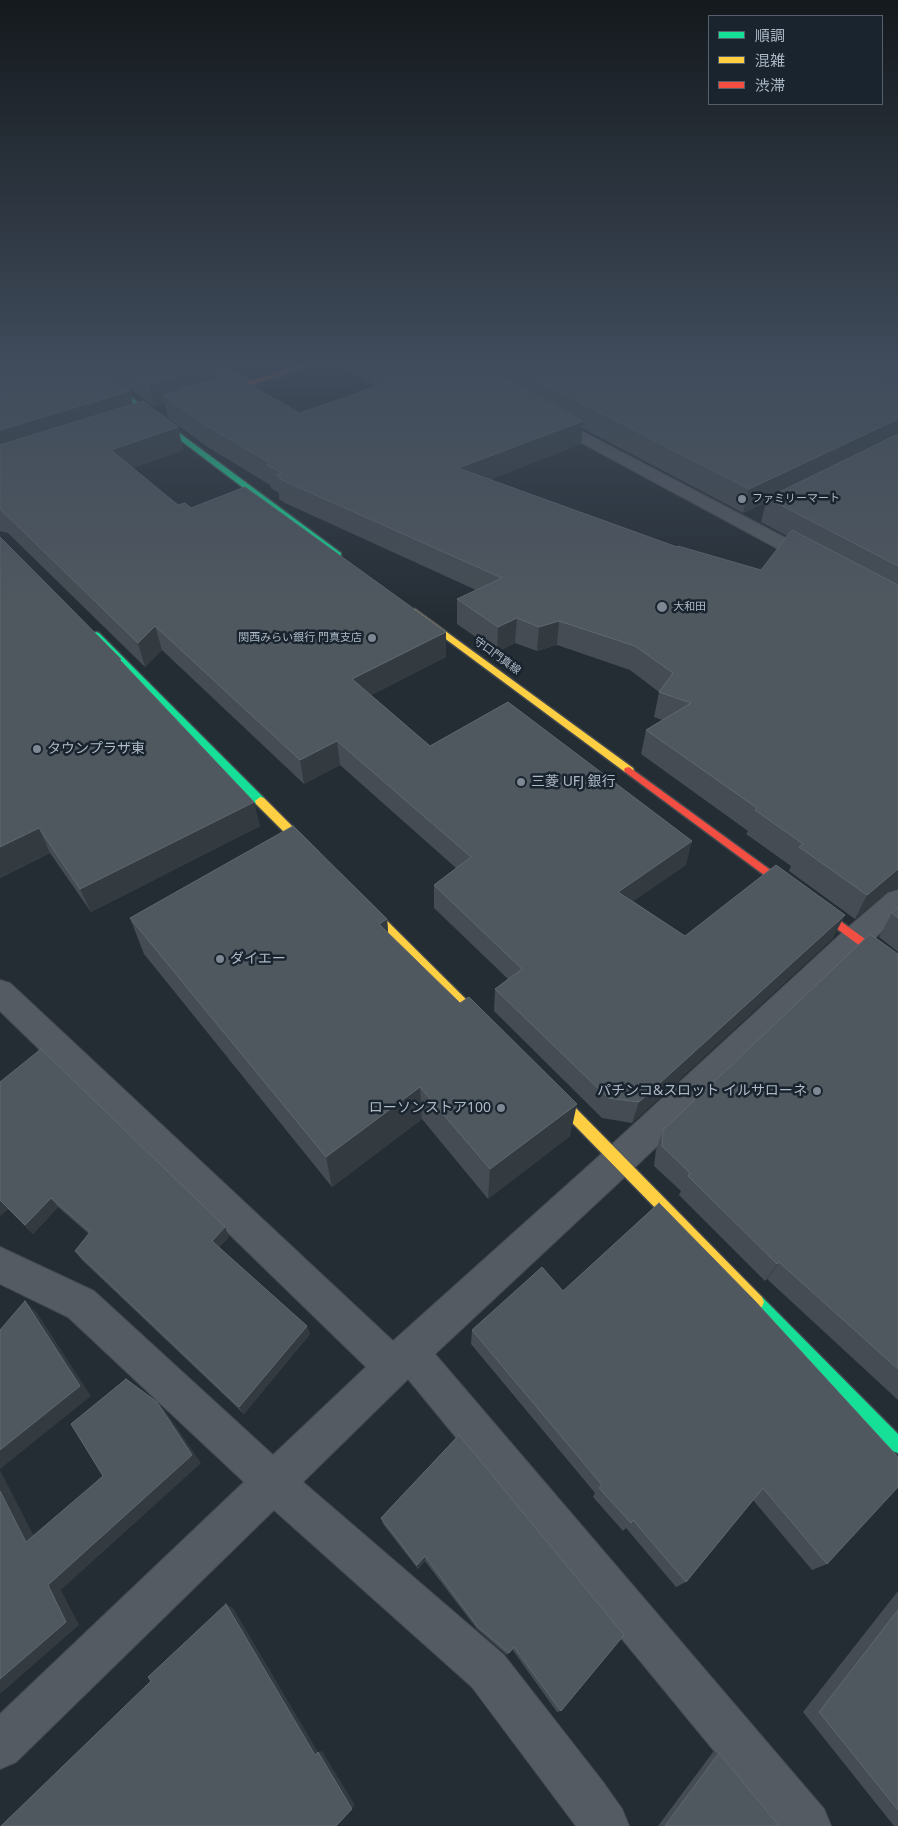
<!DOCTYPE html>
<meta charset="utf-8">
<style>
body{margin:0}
#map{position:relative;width:898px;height:1826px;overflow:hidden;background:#252d34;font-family:"Noto Sans","Noto Sans JP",sans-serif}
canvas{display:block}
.legend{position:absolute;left:708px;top:15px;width:175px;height:90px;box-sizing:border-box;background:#19242f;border:1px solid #55606c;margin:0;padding:6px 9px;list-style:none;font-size:15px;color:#aeb9c7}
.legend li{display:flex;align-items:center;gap:10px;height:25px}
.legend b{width:25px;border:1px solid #55606c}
</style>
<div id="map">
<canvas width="898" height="1826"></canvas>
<ul class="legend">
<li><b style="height:6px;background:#16e098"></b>順調</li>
<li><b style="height:6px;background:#ffcf43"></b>混雑</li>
<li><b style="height:6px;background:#f24e42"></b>渋滞</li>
</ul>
</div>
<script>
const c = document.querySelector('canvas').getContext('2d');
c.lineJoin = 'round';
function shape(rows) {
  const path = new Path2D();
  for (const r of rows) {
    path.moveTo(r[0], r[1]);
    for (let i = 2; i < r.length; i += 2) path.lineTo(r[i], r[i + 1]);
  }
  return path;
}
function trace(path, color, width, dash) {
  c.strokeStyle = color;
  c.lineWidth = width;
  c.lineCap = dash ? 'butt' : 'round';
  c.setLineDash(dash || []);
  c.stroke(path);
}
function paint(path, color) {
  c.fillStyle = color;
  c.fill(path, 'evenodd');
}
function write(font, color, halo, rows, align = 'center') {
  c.font = font + ' "Noto Sans","Noto Sans JP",sans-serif';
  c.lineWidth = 5;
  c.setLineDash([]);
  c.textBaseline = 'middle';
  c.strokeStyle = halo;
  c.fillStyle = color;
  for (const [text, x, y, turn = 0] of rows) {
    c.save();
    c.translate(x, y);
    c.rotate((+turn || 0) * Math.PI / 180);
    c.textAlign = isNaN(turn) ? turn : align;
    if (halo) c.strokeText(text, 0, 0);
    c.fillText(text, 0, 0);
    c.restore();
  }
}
const street = shape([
 [194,363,215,363,255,381,257,384,255,387,243,387,196,366,194,363],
 [549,414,822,557,825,561,822,565,815,567,808,565,543,422,541,419,543,416,549,414],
 [898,890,898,916,631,1171,435,1354,824,1809,831,1826,776,1826,408,1379,303,1482,504,1655,603,1782,622,1809,629,1826,576,1826,472,1687,274,1510,16,1762,0,1769,0,1714,244,1482,68,1317,0,1284,0,1247,94,1291,273,1455,366,1367,0,1011,0,980,10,983,393,1341,607,1149,845,930,888,893,898,890]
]);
const fast = shape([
 [78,363,85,363,341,553,341,557,335,557,78,363],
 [96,632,99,633,264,798,265,801,264,804,256,804,93,637,92,635,96,632],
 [757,1295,762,1297,898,1434,898,1453,892,1451,752,1307,750,1302,752,1297,757,1295]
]);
const slow = shape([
 [415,609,633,768,634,770,633,772,625,772,412,614,411,612,415,609],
 [260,797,264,798,318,852,319,855,318,858,310,858,256,804,255,801,260,797],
 [362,899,366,900,491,1024,493,1028,491,1032,487,1033,483,1032,358,906,356,903,358,900,362,899],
 [548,1083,553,1085,762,1297,764,1302,762,1307,757,1309,752,1307,543,1093,542,1089,543,1085,548,1083]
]);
const jam = shape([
 [307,363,318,363,216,396,211,395,307,363],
 [629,767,898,963,898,974,625,772,624,770,625,768,629,767]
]);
trace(street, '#43494f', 2);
trace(fast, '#43494f', 3);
trace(slow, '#43494f', 3);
trace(jam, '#43494f', 3);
paint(street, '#555b62');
paint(fast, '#16e098');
paint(slow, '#ffcf43');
paint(jam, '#f24e42');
paint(shape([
 [0,363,133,405,178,427,183,450,133,468,178,505,191,508,446,657,371,695,430,746,686,865,633,901,685,936,833,938,632,1123,602,1118,494,1011,495,989,508,979,434,908,434,885,456,868,340,765,304,784,162,650,145,667,8,533,0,531],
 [95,363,212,363,217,378,300,413,376,386,336,363,898,363,898,889,887,892,855,919,789,871,791,866,746,834,748,831,641,754,646,730,662,720,654,717,659,692,630,670,557,645,537,651,515,643,497,652,457,624,457,599,476,590,285,503,279,499,279,493,271,488,270,485,206,446,168,418,165,404,154,407],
 [582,428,743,513,766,502,761,522,787,536,761,570,677,547,489,480,581,444],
 [220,363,250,363,232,369],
 [0,537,122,663,260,826,91,912,50,853,0,878],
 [898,907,898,952,879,937,892,913],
 [130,918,387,919,388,933,570,1136,488,1199,422,1119,332,1187,144,954],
 [898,954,898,1400,767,1279,765,1281,679,1195,681,1191,654,1166,656,1150,663,1130],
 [0,1082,229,1237,219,1247,310,1334,244,1414,82,1260,75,1251,89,1234,58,1207,33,1234,8,1209,0,1216],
 [659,1203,827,1564,812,1570,753,1500,686,1582,676,1587,626,1528,623,1531,593,1497,595,1493,471,1344,472,1330,563,1291],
 [459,1435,561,1711,557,1712,512,1649,507,1655,477,1629,425,1561,418,1569,383,1524,381,1518],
 [898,1591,898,1826,894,1826,803,1712],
 [713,1752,719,1753,779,1826,658,1826]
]), '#454c53');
paint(shape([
 [231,363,250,363,232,369],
 [214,364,218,387,163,395,165,404,154,407,149,385],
 [130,391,135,413,0,456,0,430],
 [898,419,898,439,767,498,766,502,743,513,749,489],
 [583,421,581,444,458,492,458,468],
 [178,427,183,450,117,473,111,450],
 [517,618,515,643,497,652,498,627],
 [559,621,557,645,537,651,539,627],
 [155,626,162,650,145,667,138,643],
 [446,632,446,657,355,704,352,679],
 [337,741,340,765,304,784,300,760],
 [254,802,260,826,91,912,80,889],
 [39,828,50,853,0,878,0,847],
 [692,841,686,865,613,915,618,892],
 [898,869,898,889,887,892,855,919,867,895],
 [845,915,833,938,632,1123,639,1102],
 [387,919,390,955,379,924],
 [420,1087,422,1119,332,1187,326,1157],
 [577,1104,570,1136,488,1199,490,1169],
 [51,1198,58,1207,33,1234,25,1225],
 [0,1200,8,1209,0,1216],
 [225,1227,229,1237,216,1250,212,1241],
 [779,1262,767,1279,765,1281,777,1264],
 [25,1301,37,1313,91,1396,0,1469,0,1450],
 [307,1326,310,1334,244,1414,239,1407],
 [157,1402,166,1412,201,1463,61,1590,79,1625,0,1694,0,1679,48,1585],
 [0,1470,40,1548,26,1542,0,1491],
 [425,1556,425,1561,418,1569,417,1565],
 [226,1604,233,1608,318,1752,322,1751,355,1805,337,1826,315,1755]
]), '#333b41');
const building = shape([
 [0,363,94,363,130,391,0,430,0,363],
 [120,363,212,363,214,364,149,385,120,363],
 [374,363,472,363,583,421,458,468,677,547,678,546,761,570,792,530,898,585,898,869,867,895,799,847,803,844,755,810,757,808,646,730,691,703,659,692,673,673,635,646,559,621,539,627,517,618,498,627,457,599,502,578,282,480,276,475,282,473,267,465,270,463,202,423,163,395,231,374,300,413,400,378,374,363],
 [503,363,848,363,852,369,898,390,898,419,749,489,503,363],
 [874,363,898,363,898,376,874,363],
 [143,401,178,427,111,450,178,505,185,503,191,508,245,487,446,632,352,679,430,746,508,702,692,841,618,892,685,936,776,865,845,915,639,1102,608,1098,495,989,522,969,434,885,471,857,337,741,300,760,155,626,138,643,0,509,0,445,143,401],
 [898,434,898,566,767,498,898,434],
 [0,537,121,659,120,660,254,802,80,889,39,828,0,847,0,537],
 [293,826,387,919,379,924,460,1003,469,997,577,1104,490,1169,420,1087,326,1157,130,918,293,826],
 [898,907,898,918,892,913,898,907],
 [870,934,898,954,898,1369,779,1262,777,1264,688,1176,690,1173,662,1146,663,1130,870,934],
 [41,1049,225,1227,212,1241,307,1326,239,1407,75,1251,90,1232,51,1198,25,1225,0,1200,0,1082,41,1049],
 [659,1203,755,1301,898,1457,898,1487,827,1564,763,1488,686,1582,633,1520,631,1523,599,1488,602,1485,472,1330,542,1267,563,1291,659,1203],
 [25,1301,80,1386,0,1450,0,1330,25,1301],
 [126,1379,157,1402,192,1455,48,1585,66,1622,0,1679,0,1491,26,1542,103,1476,71,1424,126,1379],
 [459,1435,624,1635,561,1711,514,1647,509,1653,478,1627,425,1556,417,1565,381,1518,459,1435],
 [226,1604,315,1755,318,1752,352,1809,336,1826,1,1826,151,1681,148,1677,226,1604],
 [898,1610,898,1810,819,1712,898,1610],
 [719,1753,779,1826,665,1826,719,1753]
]);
paint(building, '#50585f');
trace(building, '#5f6770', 1);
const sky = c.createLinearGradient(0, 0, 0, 619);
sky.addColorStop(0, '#14191d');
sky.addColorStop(0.59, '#404c5c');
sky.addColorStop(1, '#404c5c00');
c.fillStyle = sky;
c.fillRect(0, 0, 898, 619);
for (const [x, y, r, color] of [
 [742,499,5,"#7e8894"],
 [662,607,6,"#7e8894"],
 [372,638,5,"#7e8894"],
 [37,749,5,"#7e8894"],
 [521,782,5,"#7e8894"],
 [220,959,5,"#7e8894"],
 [817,1091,5,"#7e8894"],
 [501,1108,5,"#7e8894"]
]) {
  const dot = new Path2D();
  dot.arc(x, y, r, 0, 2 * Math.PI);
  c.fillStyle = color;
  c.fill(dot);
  trace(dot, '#19242f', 2);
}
write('11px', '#aeb9c7', '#19242f', [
 ["ファミリーマート",752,499],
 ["大和田",673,607],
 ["関西みらい銀行 門真支店",362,638,"right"]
], 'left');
write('11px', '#aeb9c7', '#19242f', [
 ["守口門真線",497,656,36]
]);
write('14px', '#aeb9c7', '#19242f', [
 ["タウンプラザ東",47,749],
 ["三菱 UFJ 銀行",531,782],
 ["ダイエー",230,959],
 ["パチンコ&スロット イルサローネ",807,1091,"right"],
 ["ローソンストア100",491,1108,"right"]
], 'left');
</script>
